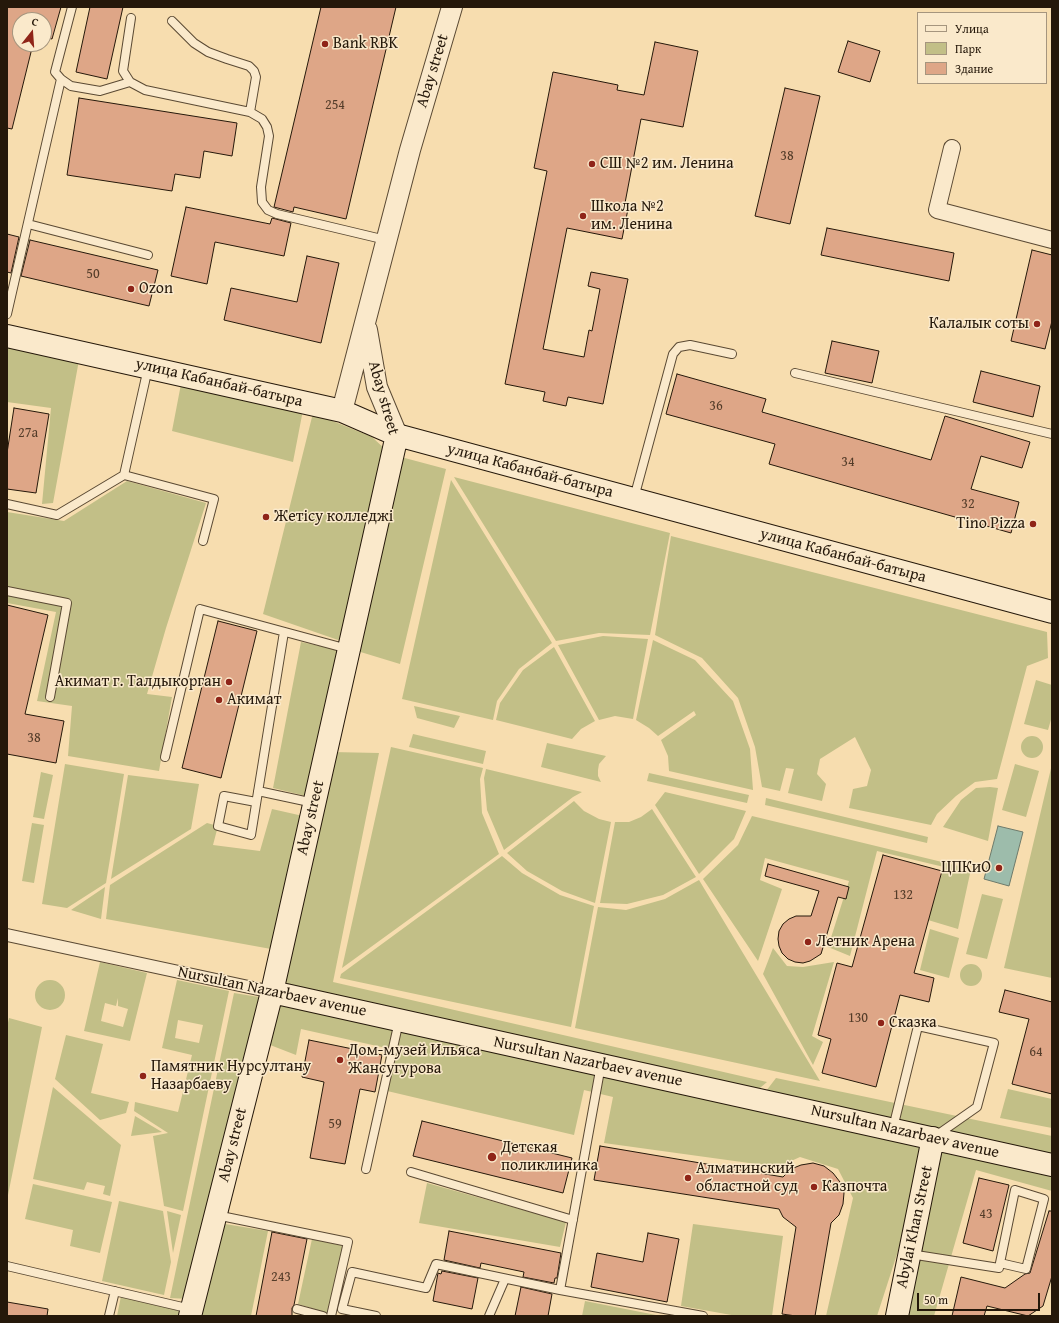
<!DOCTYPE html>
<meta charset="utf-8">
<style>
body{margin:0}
#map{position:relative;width:1059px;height:1323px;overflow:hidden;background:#f7ddaf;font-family:"Gentium Book Plus",serif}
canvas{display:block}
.frame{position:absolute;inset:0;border:8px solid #25180a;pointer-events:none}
.legend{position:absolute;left:917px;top:12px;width:130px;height:72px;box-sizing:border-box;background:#fae9cb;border:1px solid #a5957e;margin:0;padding:5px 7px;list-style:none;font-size:12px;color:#25180a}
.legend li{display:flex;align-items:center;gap:8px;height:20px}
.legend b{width:20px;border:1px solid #a5957e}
.north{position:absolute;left:12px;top:12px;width:40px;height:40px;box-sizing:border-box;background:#fae9cb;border:1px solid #a5957e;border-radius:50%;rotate:17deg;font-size:11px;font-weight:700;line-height:16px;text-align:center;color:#25180a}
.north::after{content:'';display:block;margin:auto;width:14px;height:18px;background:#8f2418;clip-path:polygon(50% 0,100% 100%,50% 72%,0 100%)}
.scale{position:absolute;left:917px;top:1293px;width:123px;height:18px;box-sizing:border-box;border:2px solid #25180a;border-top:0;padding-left:5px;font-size:12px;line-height:14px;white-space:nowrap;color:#25180a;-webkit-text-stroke:3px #fae9cb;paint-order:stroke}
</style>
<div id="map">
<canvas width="1059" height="1323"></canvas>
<div class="frame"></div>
<ul class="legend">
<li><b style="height:5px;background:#fae9cb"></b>Улица</li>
<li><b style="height:11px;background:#c2bf87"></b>Парк</li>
<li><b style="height:11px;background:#dea687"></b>Здание</li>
</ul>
<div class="north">С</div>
<div class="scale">50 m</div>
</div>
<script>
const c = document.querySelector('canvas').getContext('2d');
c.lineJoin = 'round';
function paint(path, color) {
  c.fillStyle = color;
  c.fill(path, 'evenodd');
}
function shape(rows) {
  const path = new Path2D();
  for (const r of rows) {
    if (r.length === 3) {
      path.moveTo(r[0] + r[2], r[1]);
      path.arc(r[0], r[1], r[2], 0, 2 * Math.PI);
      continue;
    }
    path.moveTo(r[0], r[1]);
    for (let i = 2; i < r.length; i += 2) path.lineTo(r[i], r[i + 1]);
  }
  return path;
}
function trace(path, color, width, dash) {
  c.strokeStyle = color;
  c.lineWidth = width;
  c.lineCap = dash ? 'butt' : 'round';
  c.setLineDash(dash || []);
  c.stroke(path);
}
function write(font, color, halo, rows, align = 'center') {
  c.font = font + ' "Gentium Book Plus",serif';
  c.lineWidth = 3;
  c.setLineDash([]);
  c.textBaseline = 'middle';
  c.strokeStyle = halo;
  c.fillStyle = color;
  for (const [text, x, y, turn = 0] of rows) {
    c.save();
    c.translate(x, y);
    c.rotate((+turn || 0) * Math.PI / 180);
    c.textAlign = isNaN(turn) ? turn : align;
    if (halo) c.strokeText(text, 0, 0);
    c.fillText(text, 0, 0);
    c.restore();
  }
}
paint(shape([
 [7,344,79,360,53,503,42,504,51,408,7,402],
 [181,384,303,410,293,462,172,431],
 [313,413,372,437,386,450,341,641,263,614],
 [401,457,446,469,400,664,354,650],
 [454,477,670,533,650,635,599,633,556,641],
 [451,480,552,643,519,669,497,701,493,720,402,699],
 [127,481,206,503,166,628,147,694,172,697,159,771,68,756,72,706,37,701,56,612,7,603,7,512,64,521],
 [671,536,1047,632,1048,658,1027,666,997,779,975,782,956,796,937,814,931,825,849,808,853,789,867,786,871,770,855,737,820,759,817,774,826,784,822,801,788,793,794,769,786,768,780,791,762,787,755,747,738,698,702,658,655,635],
 [603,636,648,639,633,719,615,716,599,720,558,645],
 [653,640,695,660,733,701,750,749,753,790,669,771,668,756,661,740,696,715,694,711,658,736,649,728,636,720],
 [301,642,343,651,310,797,273,788],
 [554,647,595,721,581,729,572,739,496,720,500,703,523,670],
 [1036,680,1052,685,1052,716,1048,730,1024,724],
 [414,706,460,716,454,728,417,718],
 [413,734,486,751,483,764,409,747],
 [1032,747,11],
 [547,743,606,756,599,764,598,770,598,776,601,782,541,767],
 [391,747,483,768,480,779,482,813,499,854,342,968],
 [332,752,379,753,333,982,767,1082,754,1093,280,984],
 [65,764,124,774,106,883,67,908,42,904],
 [1015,764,1039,771,1026,817,1002,810],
 [1052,764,1052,978,1004,968],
 [486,769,582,792,573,797,504,850,487,810,484,778],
 [41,772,53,775,44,819,33,817],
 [649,773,749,795,747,803,647,781],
 [128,775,199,784,191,829,111,879],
 [990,787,998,788,988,841,943,827,961,800,976,788],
 [665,792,746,811,734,839,699,874,655,805],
 [766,798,928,837,927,843,765,805],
 [574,801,584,811,599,819,611,822,595,903,562,891,527,871,507,853],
 [272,809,303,816,271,949,106,919,110,885,207,823,218,826,213,845,260,851],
 [652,809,696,877,663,895,627,904,600,903,615,822,629,822,641,817],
 [752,816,971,869,958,929,928,920,944,867,877,851,850,956,828,947,849,881,765,858,760,880,782,889,758,961,703,879,738,845],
 [32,823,44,825,34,883,22,881],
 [502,856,522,873,560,895,594,906,571,1027,340,978,341,974],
 [699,880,820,1081,575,1028,598,907,626,910,665,899],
 [105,887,101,919,71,910],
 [982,894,1003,899,987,959,966,954],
 [930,929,959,938,949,978,920,970],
 [773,948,787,966,803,967,834,962,812,1036,823,1042,813,1065,763,974],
 [100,962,147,973,130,1041,84,1031],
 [118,998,118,1006,128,1009,123,1027,101,1021,105,1003,116,1006],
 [971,975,11],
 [177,980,229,991,183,1211,164,1206,153,1136,168,1133,134,1111,135,1102,178,1112,192,1055,162,1048],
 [178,1020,203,1025,199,1043,175,1038],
 [50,995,15],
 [234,993,265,998,188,1299,170,1298],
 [277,1003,931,1149,877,1316,826,1316,853,1198,838,1169,800,1157,778,1167,604,1143,613,1097,584,1090,574,1135,383,1090,386,1048,301,1029,296,1055,265,1043],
 [9,1018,42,1027,7,1200,7,1027],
 [66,1035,103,1044,91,1093,129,1102,126,1113,100,1120,55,1079],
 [776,1078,1052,1136,1052,1160,763,1095],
 [53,1087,121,1145,110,1196,103,1194,105,1186,87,1182,84,1190,33,1179],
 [1008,1089,1052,1099,1052,1128,1000,1118],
 [135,1116,162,1132,131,1136],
 [938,1146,1052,1172,1052,1191,976,1170,934,1316,903,1316],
 [427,1183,566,1222,560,1247,419,1223],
 [33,1184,112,1202,100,1253,70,1246,73,1230,25,1219],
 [119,1201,163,1211,171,1262,164,1295,102,1281],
 [167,1211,181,1215,173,1253],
 [219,1223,268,1231,251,1316,196,1316],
 [693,1224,783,1236,772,1316,737,1316,681,1306],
 [312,1239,343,1246,327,1313,298,1304],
 [121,1296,187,1311,186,1316,117,1316],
 [585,1301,661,1316,582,1316]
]), '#c2bf87');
const water = shape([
 [998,826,1023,832,1009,886,984,879,998,826]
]);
paint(water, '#9dbcab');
trace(water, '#6d7a6b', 1);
const building = shape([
 [7,7,61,7,52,39,44,37,44,20,20,20,20,44,33,44,12,129,7,128,7,7],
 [90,7,123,7,107,79,76,72,90,7],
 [321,7,396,7,346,219,294,207,293,212,274,207,321,7],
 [848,41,880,51,870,82,838,72,848,41],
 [655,42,698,51,683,127,641,119,625,203,629,204,622,239,567,228,543,349,584,357,589,330,592,331,600,289,588,286,591,272,628,279,603,404,568,397,566,406,543,401,545,392,505,384,547,171,534,168,553,72,618,85,617,90,644,95,655,42],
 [785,88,820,96,790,224,755,216,785,88],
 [79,98,237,123,232,156,204,151,200,178,175,174,172,191,67,175,79,98],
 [186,207,270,224,272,218,291,223,284,256,215,242,207,284,171,276,186,207],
 [827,228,954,253,949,281,821,255,827,228],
 [7,234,19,237,11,273,7,272,7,234],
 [30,240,158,270,149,306,21,276,30,240],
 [1032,250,1052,255,1052,321,1045,349,1011,341,1032,250],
 [307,256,339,263,321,343,224,320,231,288,297,302,307,256],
 [832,341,879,351,872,383,825,373,832,341],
 [981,371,1040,386,1033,417,973,402,981,371],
 [677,374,766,399,762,412,931,460,945,416,1030,442,1022,468,981,456,971,489,1019,502,1011,533,769,464,775,444,666,414,677,374],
 [14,408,49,414,36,493,7,489,7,453,14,408],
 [7,605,48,615,25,714,64,721,56,763,7,754,7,605],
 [218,621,257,631,221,778,182,768,218,621],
 [883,855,942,871,914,973,934,978,929,1002,900,995,876,1087,822,1073,831,1039,818,1035,837,963,852,967,883,855],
 [768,864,849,887,846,899,838,897,821,954,810,961,803,963,795,962,788,959,782,953,779,946,778,939,779,931,783,924,789,919,796,916,811,916,819,891,765,876,768,864],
 [1005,990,1052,1002,1052,1094,1012,1084,1029,1019,999,1012,1005,990],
 [309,1040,382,1055,375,1092,360,1089,345,1164,310,1158,324,1082,302,1077,309,1040],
 [422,1121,572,1158,563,1193,413,1156,422,1121],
 [600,1146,783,1177,791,1169,801,1165,813,1163,824,1166,833,1173,840,1182,844,1193,843,1204,839,1215,831,1223,815,1316,796,1316,782,1314,796,1227,783,1217,779,1209,594,1180,600,1146],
 [979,1178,1009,1185,993,1251,963,1243,979,1178],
 [1049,1211,1052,1211,1052,1276,1043,1306,1028,1316,987,1306,984,1316,952,1316,961,1277,1005,1288,1025,1274,1030,1273,1049,1211],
 [449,1231,561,1253,557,1278,555,1278,554,1283,523,1277,524,1272,481,1263,480,1268,444,1260,449,1231],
 [272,1232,307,1239,294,1305,292,1308,292,1316,256,1316,272,1232],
 [648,1233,679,1239,667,1302,591,1287,597,1253,643,1262,648,1233],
 [442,1271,478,1278,472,1309,433,1301,438,1273,441,1274,442,1271],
 [521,1287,552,1294,548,1316,515,1316,521,1287],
 [7,1302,48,1309,47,1316,7,1316,7,1302]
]);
paint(building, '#dea687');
trace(building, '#25180a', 1);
const service = shape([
 [72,7,55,72,61,79,71,86,100,91,130,82],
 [131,18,123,71,130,82,145,90,250,112,262,119,267,127,269,136,261,187,262,202,268,210,277,214,386,240],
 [172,21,194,43,208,52,227,59,249,66,254,71,256,77,250,112],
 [28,224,148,255],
 [7,314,61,79],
 [148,368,124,475,214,499,203,541],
 [795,373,1052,434],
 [634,498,673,354,679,347,690,345,732,354],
 [7,504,57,515,124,475],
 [7,591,67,603,50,697],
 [165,757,200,609,348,649],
 [258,791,314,803],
 [256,802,224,796,218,826,251,835,284,632],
 [893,1128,918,1026,994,1043,977,1107,937,1135],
 [366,1169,399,1021],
 [411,1172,573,1220],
 [216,1215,348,1242,331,1316],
 [910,1254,999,1268,1000,1263,1015,1190,1044,1199,1026,1269,1000,1263],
 [7,1266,191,1309],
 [560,1290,601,1065],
 [297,1309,323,1316],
 [109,1316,115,1291],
 [376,1316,342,1309,352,1272,426,1288,436,1264,560,1290,703,1316],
 [489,1316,505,1279]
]);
const pedestrian = shape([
 [7,935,272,992]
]);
const minor = shape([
 [952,148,937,210,1052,240]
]);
const tertiary = shape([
 [367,330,377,387,397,435],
 [342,411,410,150,452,7]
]);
const secondary = shape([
 [7,336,342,411,397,435,1052,612],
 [272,992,1052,1165],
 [190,1316,272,992,397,435],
 [897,1316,933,1138]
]);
trace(service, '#5a4933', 10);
trace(pedestrian, '#5a4933', 14);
trace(minor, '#5a4933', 18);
trace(tertiary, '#5a4933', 22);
trace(secondary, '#25180a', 24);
trace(service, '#fae9cb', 8);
trace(pedestrian, '#fae9cb', 12);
trace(minor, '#fae9cb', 16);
trace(tertiary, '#fae9cb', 20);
trace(secondary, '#fae9cb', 22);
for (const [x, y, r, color] of [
 [325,44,4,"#8f2418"],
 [592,164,4,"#8f2418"],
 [583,216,4,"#8f2418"],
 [131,289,4,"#8f2418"],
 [1037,324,4,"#8f2418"],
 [266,517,4,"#8f2418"],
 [1033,524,4,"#8f2418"],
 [229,682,4,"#8f2418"],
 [219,700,4,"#8f2418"],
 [999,868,4,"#8f2418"],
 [808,942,4,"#8f2418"],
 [881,1023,4,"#8f2418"],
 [340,1060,4,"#8f2418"],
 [143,1076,4,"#8f2418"],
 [492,1157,5,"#8f2418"],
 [688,1178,4,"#8f2418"],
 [814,1187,4,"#8f2418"]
]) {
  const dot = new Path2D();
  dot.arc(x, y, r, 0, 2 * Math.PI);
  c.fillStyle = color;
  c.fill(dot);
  trace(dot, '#fae9cb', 1.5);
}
write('14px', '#533c29', null, [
 ["254",335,105],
 ["38",787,156],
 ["50",93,274],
 ["36",716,406],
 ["27а",28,433],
 ["34",848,462],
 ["32",968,504],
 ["38",34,738],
 ["132",903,895],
 ["130",858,1018],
 ["64",1036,1052],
 ["59",335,1124],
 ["43",986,1214],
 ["243",281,1277]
]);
write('16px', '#25180a', '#fae9cb', [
 ["Bank RBK",333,44],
 ["СШ №2 им. Ленина",600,164],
 ["Школа №2",591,207],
 ["им. Ленина",591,225],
 ["Ozon",139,289],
 ["Калалык соты",1029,324,"right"],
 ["Жетісу колледжі",274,517],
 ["Tino Pizza",1025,524,"right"],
 ["Акимат г. Талдыкорган",221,682,"right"],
 ["Акимат",227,700],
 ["ЦПКиО",991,868,"right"],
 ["Летник Арена",816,942],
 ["Сказка",889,1023],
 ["Дом-музей Ильяса",348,1051],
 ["Жансугурова",348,1069],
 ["Памятник Нурсултану",151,1067],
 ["Назарбаеву",151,1085],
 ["Детская",501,1148],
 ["поликлиника",501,1166],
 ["Алматинский",696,1169],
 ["областной суд",696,1187],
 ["Казпочта",822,1187]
], 'left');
write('16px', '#25180a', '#fae9cb', [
 ["Abay street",433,71,-73],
 ["улица Кабанбай-батыра",219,383,13],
 ["Abay street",383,398,74],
 ["улица Кабанбай-батыра",530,471,15],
 ["улица Кабанбай-батыра",843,556,15],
 ["Abay street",311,818,-77],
 ["Nursultan Nazarbaev avenue",272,992,12],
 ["Nursultan Nazarbaev avenue",588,1062,12],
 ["Nursultan Nazarbaev avenue",905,1132,13],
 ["Abay street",233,1145,-76],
 ["Abylai Khan Street",915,1227,-78]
]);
</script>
